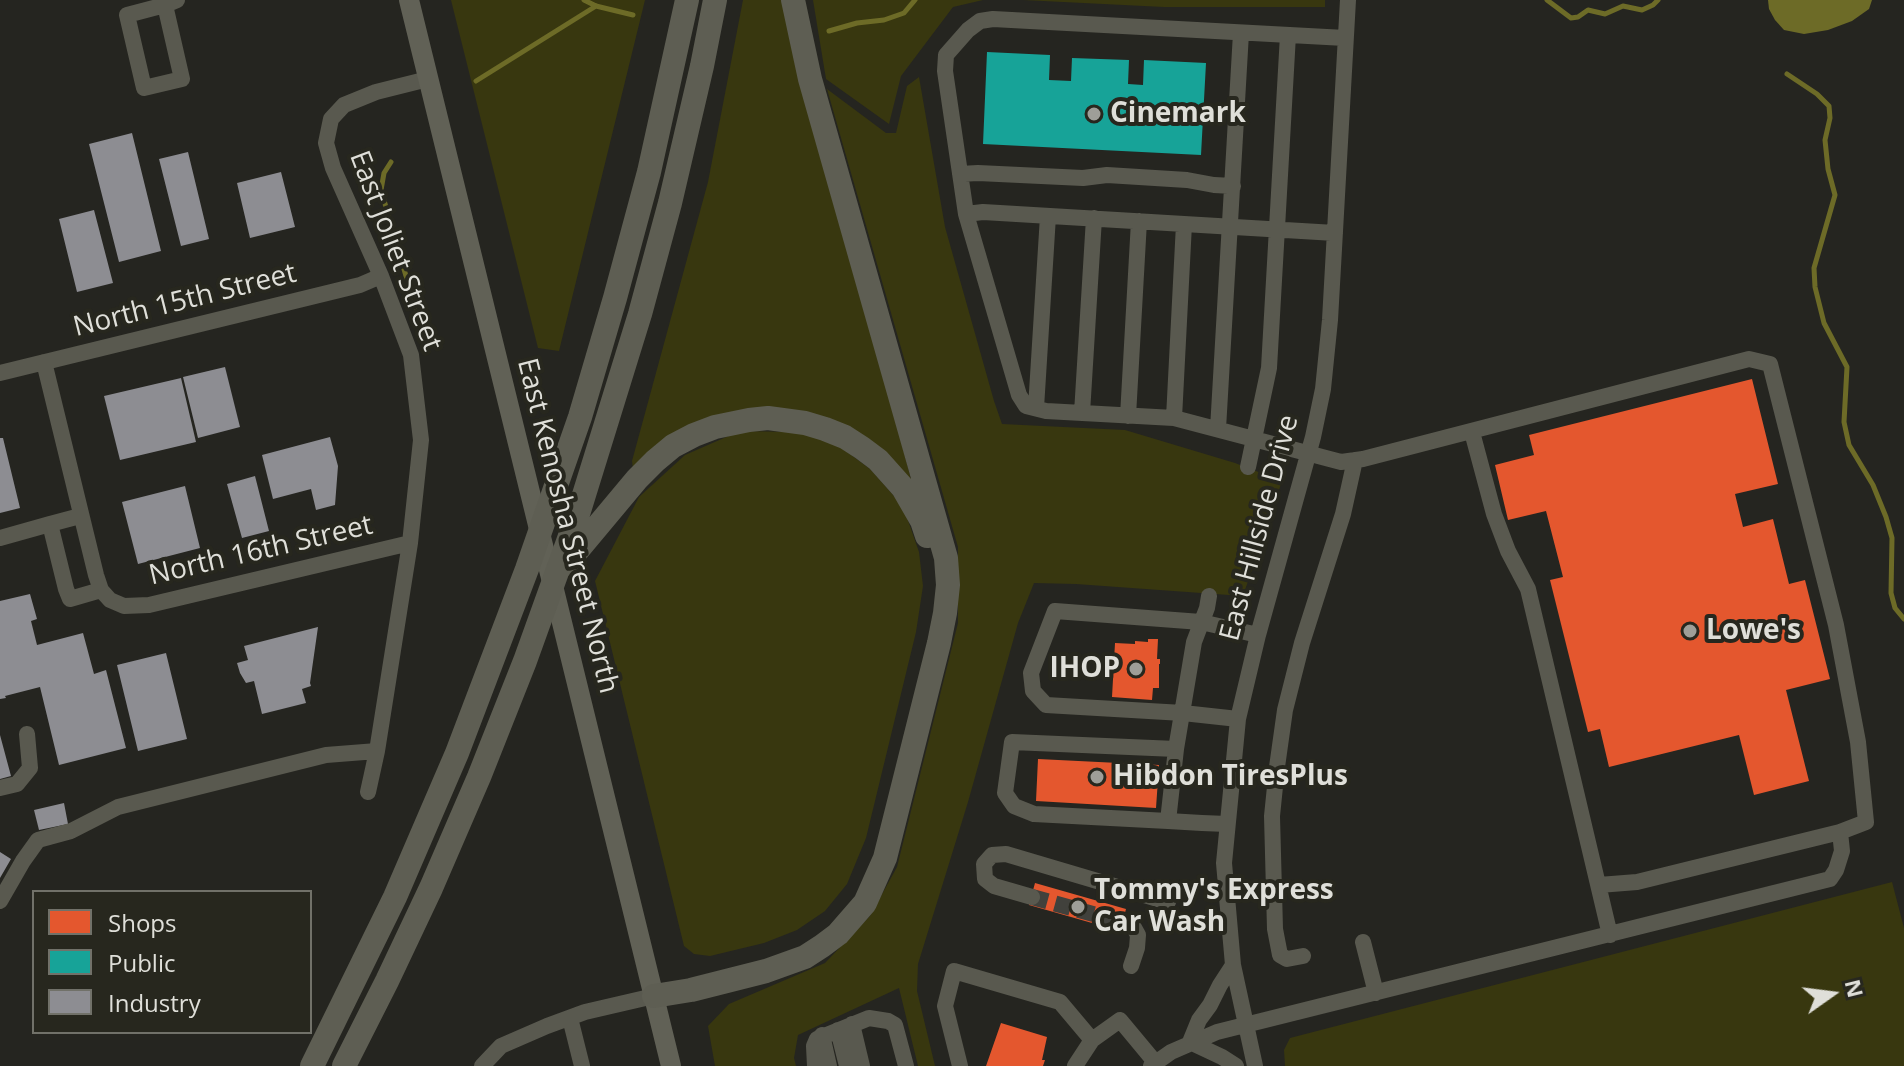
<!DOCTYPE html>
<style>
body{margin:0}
#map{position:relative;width:1904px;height:1066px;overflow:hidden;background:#252520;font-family:"Open Sans",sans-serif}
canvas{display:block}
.legend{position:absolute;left:32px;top:890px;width:280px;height:144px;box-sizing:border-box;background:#27271e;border:2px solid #717169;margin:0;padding:10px 14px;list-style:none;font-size:24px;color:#dfdfd9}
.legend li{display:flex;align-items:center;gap:16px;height:40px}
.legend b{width:40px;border:2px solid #717169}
.north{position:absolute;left:1792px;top:954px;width:80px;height:80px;-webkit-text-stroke:6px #27271e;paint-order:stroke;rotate:76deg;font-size:22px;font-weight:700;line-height:32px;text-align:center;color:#dfdfd9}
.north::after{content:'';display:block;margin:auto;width:28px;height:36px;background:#dfdfd9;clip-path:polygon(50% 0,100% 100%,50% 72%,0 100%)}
</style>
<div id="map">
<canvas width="1904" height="1066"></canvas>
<ul class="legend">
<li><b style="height:22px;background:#e4572e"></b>Shops</li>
<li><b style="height:22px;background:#17a398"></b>Public</li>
<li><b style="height:22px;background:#8d8d92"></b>Industry</li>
</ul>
<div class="north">N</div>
</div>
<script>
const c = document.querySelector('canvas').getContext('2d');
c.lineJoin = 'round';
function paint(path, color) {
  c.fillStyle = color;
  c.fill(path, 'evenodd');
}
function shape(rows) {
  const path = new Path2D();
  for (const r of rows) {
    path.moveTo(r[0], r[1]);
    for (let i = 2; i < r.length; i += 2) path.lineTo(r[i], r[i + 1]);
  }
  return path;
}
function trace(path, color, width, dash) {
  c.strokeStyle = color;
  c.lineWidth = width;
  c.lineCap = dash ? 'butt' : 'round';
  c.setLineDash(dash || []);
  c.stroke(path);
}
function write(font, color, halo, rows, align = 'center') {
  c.font = font + ' "Open Sans",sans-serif';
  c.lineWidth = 8;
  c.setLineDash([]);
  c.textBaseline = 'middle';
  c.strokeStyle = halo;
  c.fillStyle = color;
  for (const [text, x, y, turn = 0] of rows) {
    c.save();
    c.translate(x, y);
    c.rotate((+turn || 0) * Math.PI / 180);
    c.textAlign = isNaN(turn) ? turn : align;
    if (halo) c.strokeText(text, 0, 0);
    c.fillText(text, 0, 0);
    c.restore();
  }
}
paint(shape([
 [451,0,645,0,559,351,538,348],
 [743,0,787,0,912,483,769,407,633,469,632,461,708,182],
 [813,0,983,0,953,7,901,76,889,124,826,79],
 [1023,0,1325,0,1325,7,1164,7],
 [919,77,945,227,994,401,1002,424,1125,430,1235,463,1282,481,1243,596,1076,584,1034,583,1018,623,968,802,918,964,917,991,935,1066,918,1066,899,988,798,1035,794,1058,796,1066,715,1066,708,1026,729,1004,825,963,870,916,897,867,958,623,958,547,827,89,886,133,896,133,907,86],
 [740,431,795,432,831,440,870,469,903,506,919,552,923,586,916,632,866,838,847,884,825,911,797,930,764,943,710,956,694,954,684,946,595,581,639,497,685,455],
 [1892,882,1904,928,1904,1066,1285,1066,1284,1050,1290,1038]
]), '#38370f');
paint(shape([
 [1768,0,1872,0,1869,9,1852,21,1828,30,1804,34,1784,30,1775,20,1769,9]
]), '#6d6b27');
paint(shape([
 [1752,379,1778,484,1735,494,1743,527,1773,519,1789,584,1805,580,1830,679,1786,690,1809,781,1754,795,1739,735,1609,767,1600,729,1588,732,1550,580,1563,577,1546,511,1508,520,1495,465,1534,455,1529,435],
 [1148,639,1158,639,1157,659,1160,659,1160,664,1159,664,1159,688,1153,688,1152,700,1112,697,1115,643,1135,644,1135,641,1148,642],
 [1038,759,1159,765,1156,808,1036,801],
 [1035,883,1126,909,1120,931,1029,905],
 [1001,1023,1047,1037,1042,1060,1045,1060,1043,1066,986,1066]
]), '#e4572e');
paint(shape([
 [987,52,1050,55,1049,80,1071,81,1072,58,1129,60,1128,84,1143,85,1144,60,1206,63,1201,155,983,144]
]), '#17a398');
paint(shape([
 [132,133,161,251,119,262,89,144],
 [188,152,209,239,181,246,159,159],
 [281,172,295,227,250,238,237,183],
 [94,210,113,283,77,292,59,219],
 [225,367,240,427,198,438,183,377],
 [181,378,196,442,120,460,104,396],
 [330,437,338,466,335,505,316,510,311,489,273,499,262,455],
 [0,438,3,438,20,508,0,513],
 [255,476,269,531,242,538,227,484],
 [185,486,200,548,138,564,122,502],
 [30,594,37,619,31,621,37,645,83,633,94,674,106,670,126,748,59,765,40,687,5,696,6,698,0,699,0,601],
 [318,627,310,683,311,686,302,689,306,703,262,714,254,681,246,683,240,673,237,663,248,660,244,646],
 [166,653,187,739,138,751,117,665],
 [0,735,11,776,0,779],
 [64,803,68,824,39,830,34,810],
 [0,852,11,859,0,878]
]), '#8d8d92');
trace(shape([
 [584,0,596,6,633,15],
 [1547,0,1571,18,1578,17,1588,10,1605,14,1623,6,1642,10,1653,5,1658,0],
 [829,31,857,23,884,20,904,13,915,0],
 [1787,74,1817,94,1829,106,1830,118,1825,140,1828,169,1835,195,1814,268,1815,287,1824,323,1847,367,1844,422,1849,445,1873,485,1886,517,1892,538,1891,593,1895,608,1904,619],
 [476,81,596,6],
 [391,162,384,173,381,190,415,307]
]), '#6d6b27', 5);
trace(shape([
 [1032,897,1122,922]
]), '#41413c', 16, [16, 8]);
trace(shape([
 [165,5,182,79,144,88,127,15,165,5,177,0],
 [960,174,978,173,1083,178,1107,175,1187,180,1214,185,1233,186],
 [966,214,945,71,946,55,968,30,980,21,993,19,1345,38],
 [1335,233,983,212,966,214,1019,395,1026,406,1046,411,1174,418,1341,462,1363,459,1749,359,1770,364,1836,625,1858,742,1866,822,1840,832,1637,882,1599,885],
 [44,362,96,575,101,590,110,600,124,606,149,605,410,543],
 [0,373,360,285,381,276],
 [1036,408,1048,216],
 [1082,413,1094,218],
 [1128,416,1139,221],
 [1174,418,1184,224],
 [1218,429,1241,33],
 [1472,432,1494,514,1508,551,1528,589,1610,935],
 [1248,467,1269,368,1288,35],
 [80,516,50,524,66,589,70,599,101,590],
 [0,538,50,524],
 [1238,719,1183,713,1046,705,1033,691,1031,673,1055,611,1201,622,1258,635],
 [1176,749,1194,642,1207,608,1209,596],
 [0,788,17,784,30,768,27,734],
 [368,792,377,751,410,543,421,440,411,355,381,276,333,168,326,143,331,119,344,105,376,92,428,79],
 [1168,821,1176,749,1012,742,1005,793,1014,806,1034,814,1168,821,1202,823,1227,824],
 [1032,897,994,886,985,879,984,864,992,855,1006,854,1168,902],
 [0,901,23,861,38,840,71,831,118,807,326,755,377,751],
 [1122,922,1133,926,1138,935,1137,948,1131,966],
 [1363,942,1376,993],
 [1303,956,1287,959,1280,955,1275,929,1272,816,1277,767,1285,710,1302,643,1343,514,1355,460],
 [570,1018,582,1066],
 [852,1024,862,1066],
 [838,1030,847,1066],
 [822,1035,829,1066],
 [1092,1040,1120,1020,1155,1062],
 [1190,1042,1199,1020,1210,1005,1220,985,1233,965],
 [1190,1042,1222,1057,1236,1066],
 [482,1066,501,1046,547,1026,585,1012,654,996],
 [815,1066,814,1046,817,1039,869,1018,888,1021,895,1025,906,1066],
 [960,1066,945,1006,954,971,1060,1002,1092,1040,1075,1066],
 [1151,1066,1171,1052,1217,1032,1830,879,1836,870,1842,851,1840,832],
 [1255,1066,1233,965,1224,863,1238,719,1258,635,1313,437,1323,389,1330,320,1348,0]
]), '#59594f', 16);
trace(shape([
 [409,0,671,1066]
]), '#616156', 20);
trace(shape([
 [566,564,637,479,655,461,673,446,694,435,715,427,749,420,768,418,805,423,825,429,845,437,862,448,878,460,903,488,922,521,927,536],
 [654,996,691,990,766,971,805,957,822,946,838,934,865,903,885,858,939,643,945,613,948,585,946,558,810,79,793,0],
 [312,1066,395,897,457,753,527,569,580,417,615,298,649,172,687,0],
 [344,1066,387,981,431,888,479,777,525,661,579,511,640,314,670,203,702,66,715,0]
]), '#5e5e53', 24);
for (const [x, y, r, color] of [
 [1094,114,8,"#9e9e98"],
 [1690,631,8,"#9e9e98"],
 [1136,669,8,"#9e9e98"],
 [1097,777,8,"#9e9e98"],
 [1078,907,8,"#9e9e98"]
]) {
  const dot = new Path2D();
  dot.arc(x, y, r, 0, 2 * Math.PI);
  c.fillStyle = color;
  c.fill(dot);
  trace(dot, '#27271e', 3);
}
write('bold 28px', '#dfdfd9', '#27271e', [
 ["Cinemark",1110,114],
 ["Lowe's",1706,631],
 ["IHOP",1120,669,"right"],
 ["Hibdon TiresPlus",1113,777],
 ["Tommy's Express",1094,891],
 ["Car Wash",1094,923]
], 'left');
write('28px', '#dfdfd9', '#27271e', [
 ["East Joliet Street",395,251,69],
 ["North 15th Street",185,301,-14],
 ["East Kenosha Street North",567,526,76],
 ["East Hillside Drive",1260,528,-75],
 ["North 16th Street",261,551,-13]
]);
</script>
